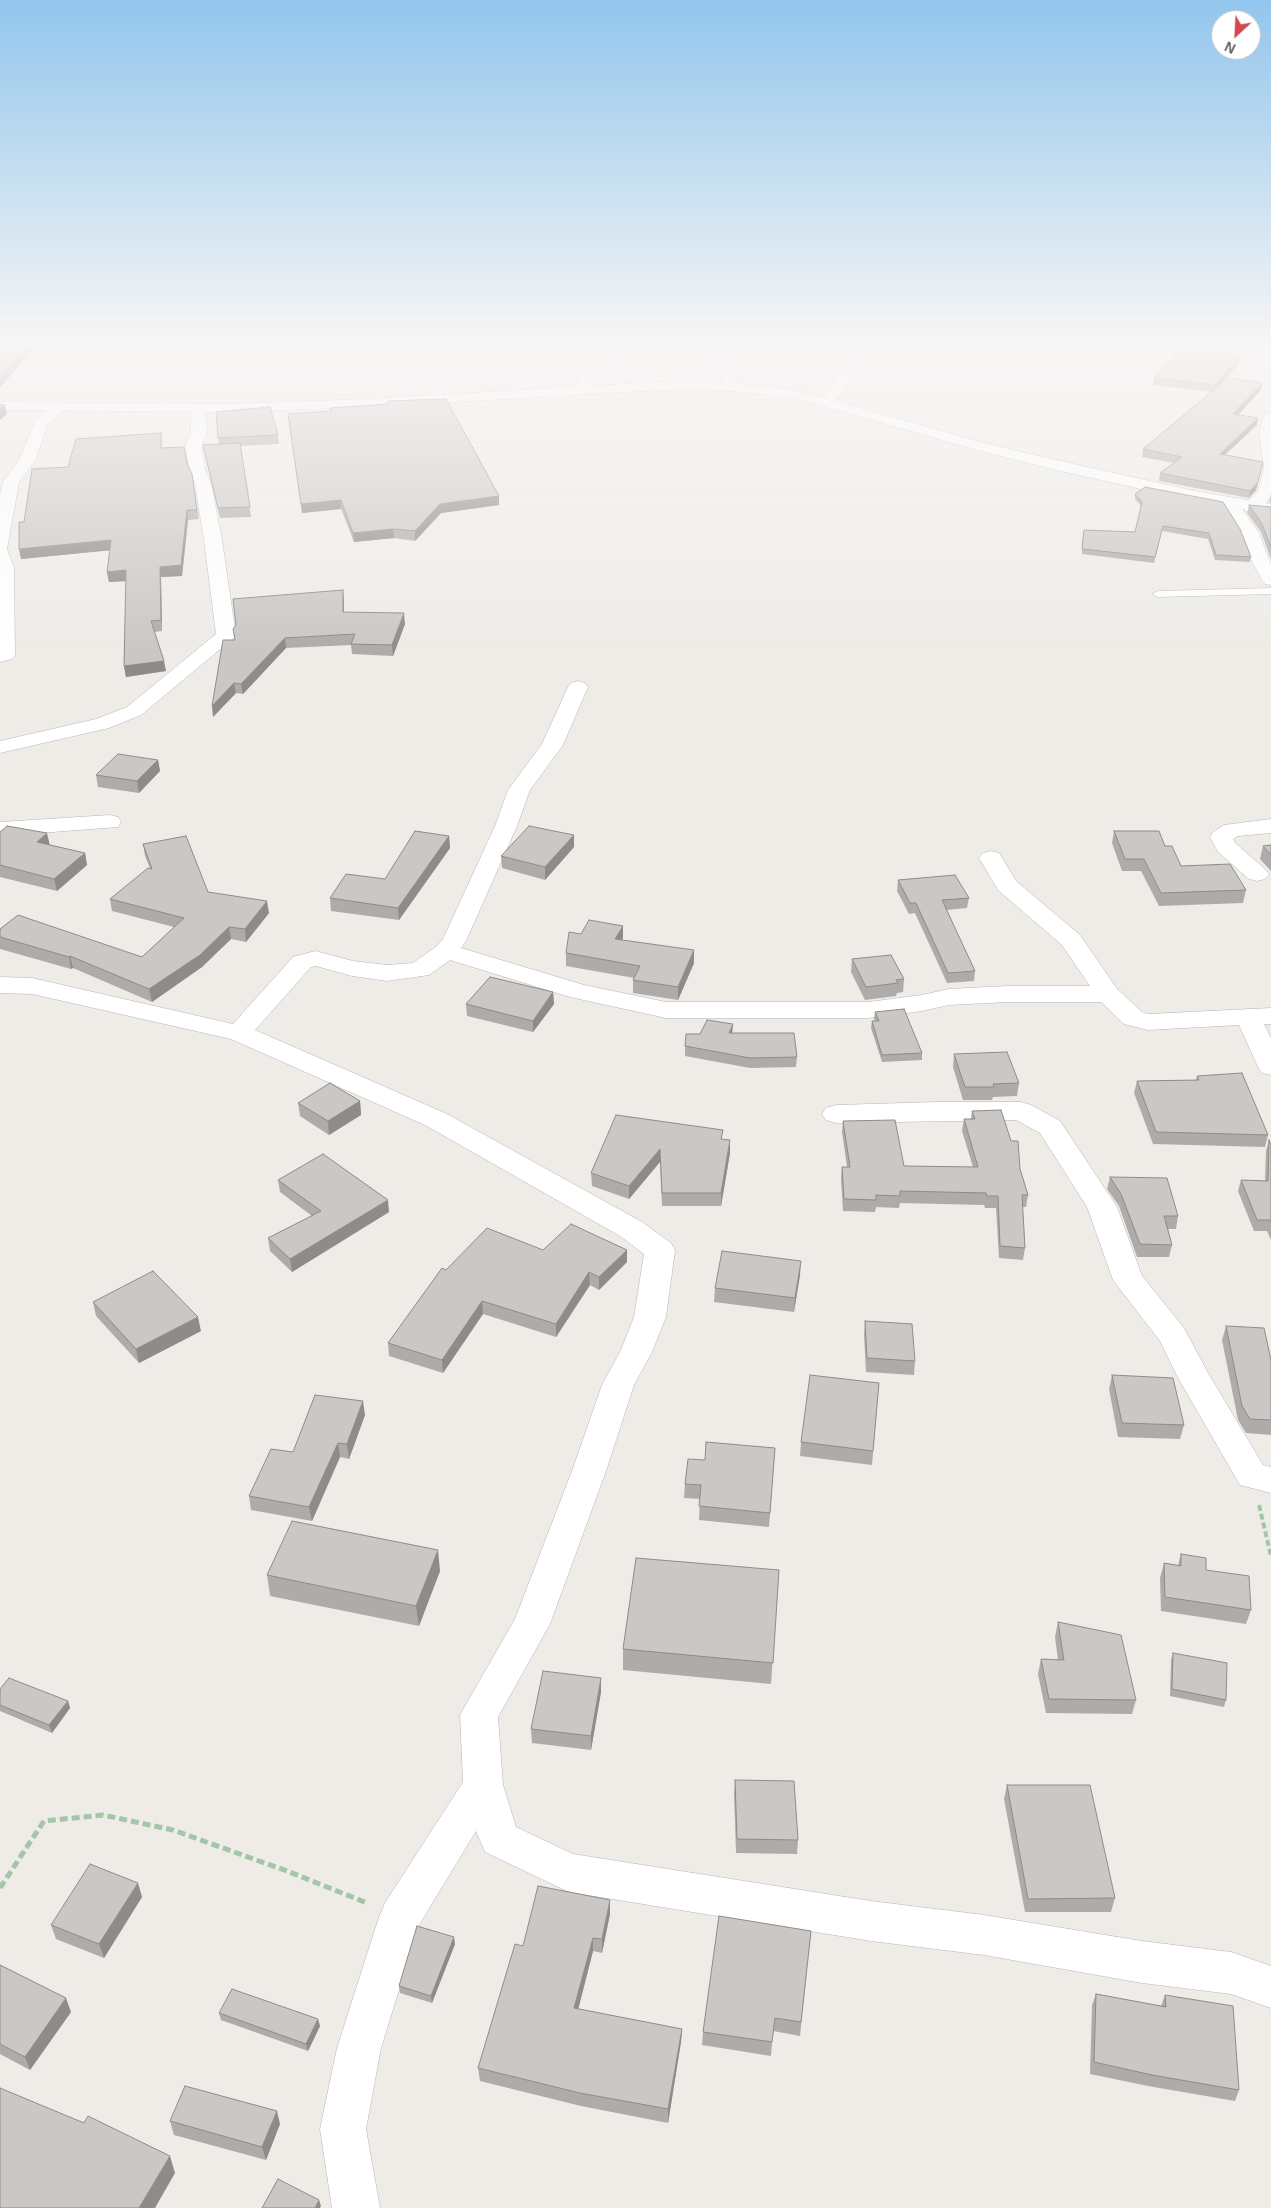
<!DOCTYPE html>
<style>
body{margin:0}
#map{position:relative;width:1271px;height:2208px;overflow:hidden;background:#efece8;font-family:Arial,sans-serif}
canvas{display:block}
.north{position:absolute;left:1211px;top:10px;width:50px;height:50px;box-sizing:border-box;background:#fff;border:1px solid #bfc1c2;border-radius:50%;rotate:205deg;font-size:14px;font-weight:700;line-height:20px;text-align:center;color:#5f6366}
.north::after{content:'';display:block;margin:auto;width:18px;height:22px;background:#d44850;clip-path:polygon(50% 0,100% 100%,50% 72%,0 100%)}
</style>
<div id="map">
<canvas width="1271" height="2208"></canvas>
<div class="north">N</div>
</div>
<script>
const c = document.querySelector('canvas').getContext('2d');
c.lineJoin = 'round';
function shape(rows) {
  const path = new Path2D();
  for (const r of rows) {
    path.moveTo(r[0], r[1]);
    for (let i = 2; i < r.length; i += 2) path.lineTo(r[i], r[i + 1]);
  }
  return path;
}
function trace(path, color, width, dash) {
  c.strokeStyle = color;
  c.lineWidth = width;
  c.lineCap = dash ? 'butt' : 'round';
  c.setLineDash(dash || []);
  c.stroke(path);
}
function paint(path, color) {
  c.fillStyle = color;
  c.fill(path, 'evenodd');
}
trace(shape([
 [0,343,434,348]
]), '#b2e1f5', 5);
const service = shape([
 [1271,588,1271,594,1158,597,1152,594,1158,591,1271,588]
]);
const minor = shape([
 [609,342,623,342,590,383,592,391,590,394,580,394,576,383,609,342],
 [709,342,724,342,709,356,725,363,740,387,738,390,728,390,715,369,700,364,694,356,709,342],
 [790,342,830,342,842,345,850,354,853,362,851,377,843,392,831,405,821,405,819,402,832,387,837,377,839,362,837,355,832,351,797,346,790,342],
 [1254,342,1268,342,1271,349,1271,370,1264,366,1254,342],
 [60,403,65,404,67,407,48,424,35,461,19,482,7,549,14,568,15,655,12,659,0,662,0,495,3,482,19,460,36,419,55,404,60,403],
 [197,404,202,405,204,408,207,428,206,436,202,443,202,451,206,472,211,483,222,540,236,636,141,715,109,728,0,753,0,741,96,719,127,707,216,634,204,540,195,483,190,472,186,451,186,443,190,436,191,428,190,408,192,405,197,404],
 [1271,412,1271,497,1257,511,1251,512,1245,511,1243,507,1258,491,1264,468,1259,433,1263,417,1266,414,1271,412],
 [1229,498,1235,499,1259,533,1271,564,1271,585,1265,584,1262,580,1248,554,1241,533,1221,503,1223,499,1229,498],
 [578,681,585,683,588,687,563,745,530,790,517,826,466,941,461,948,584,985,666,1002,868,1002,922,995,949,989,1008,986,1090,986,1062,945,998,890,979,858,983,853,991,851,999,853,1016,881,1080,935,1117,989,1142,1012,1148,1014,1271,1008,1271,1024,1264,1024,1271,1038,1271,1075,1262,1073,1258,1067,1239,1025,1148,1030,1124,1024,1101,1002,1008,1002,949,1005,922,1011,868,1018,666,1018,570,997,450,960,429,975,387,981,352,976,316,966,311,967,255,1030,447,1114,642,1222,671,1243,675,1250,666,1317,652,1352,634,1385,606,1471,550,1624,498,1717,503,1785,516,1827,573,1854,871,1901,984,1915,1142,1941,1231,1952,1271,1966,1271,2008,1231,1994,1142,1983,984,1955,871,1941,569,1892,485,1852,476,1831,419,1925,381,2048,366,2129,380,2208,332,2208,320,2129,337,2048,379,1917,385,1903,463,1782,460,1715,515,1619,572,1471,602,1385,620,1352,634,1317,644,1254,620,1236,427,1126,231,1039,32,994,0,993,0,977,32,978,233,1024,293,957,315,951,353,961,387,965,413,963,437,946,443,939,495,826,508,790,542,744,568,687,571,683,578,681],
 [110,815,118,817,121,822,118,827,0,836,0,822,110,815],
 [1271,819,1271,833,1238,836,1233,839,1236,844,1265,869,1269,874,1265,879,1257,881,1249,879,1218,852,1210,837,1213,832,1224,825,1271,819],
 [938,1102,1021,1102,1031,1105,1060,1121,1117,1207,1142,1276,1184,1328,1208,1373,1263,1465,1271,1467,1271,1493,1240,1485,1177,1376,1160,1341,1113,1280,1087,1207,1040,1133,1016,1120,836,1123,826,1120,822,1114,826,1108,836,1105,938,1102]
]);
const tertiary = shape([
 [660,382,733,383,785,389,814,395,988,444,1056,460,1195,491,1271,504,1271,514,1195,501,1056,470,977,450,812,403,785,397,733,391,660,390,367,407,232,412,0,410,0,402,232,404,367,399,660,382]
]);
trace(service, '#b2b5b8', 1);
trace(minor, '#b2b5b8', 1);
trace(tertiary, '#b2b5b8', 1);
trace(shape([
 [1259,1505,1271,1556]
]), '#a3c6a8', 4, [6, 3]);
trace(shape([
 [0,1888,44,1821,103,1815,173,1830,287,1871,367,1903]
]), '#a3c6a8', 5, [8, 4]);
paint(service, '#fff');
paint(minor, '#fff');
paint(tertiary, '#fff');
paint(shape([
 [574,342,585,342,586,350],
 [1187,342,1233,342,1224,354,1240,356,1239,363,1222,383,1261,390,1238,415,1257,425,1225,455,1263,462,1256,490,1249,498,1159,481,1160,473,1174,463,1142,457,1143,449,1211,392,1153,385,1154,378],
 [216,412,278,435,279,444,240,446,251,517,220,518,205,455,203,445,219,444],
 [288,414,499,496,499,505,441,513,415,541,394,538,354,542,341,509,302,513],
 [161,433,162,448,187,463,192,474,199,519,188,520,182,576,161,577,162,631,154,632,166,671,126,677,124,666,126,581,109,582,107,572,110,550,21,559,68,467],
 [1145,487,1251,557,1250,562,1215,560,1208,539,1162,531,1154,563,1082,554,1083,535,1135,532,1141,506,1135,499,1135,494],
 [1271,493,1271,503,1269,502],
 [1249,505,1271,507,1271,559,1261,532,1247,513],
 [344,600,344,612,405,624,393,656,352,654,351,645,286,648,243,694,236,693,213,717,235,640],
 [158,760,160,771,139,793,98,787,96,775],
 [1114,831,1165,846,1181,866,1246,890,1243,903,1159,906,1141,871,1122,871,1112,843],
 [0,832,50,845,85,853,87,865,57,891,0,877],
 [574,835,574,847,545,880,502,868,501,856],
 [449,836,450,848,399,920,331,911,330,898,385,879],
 [143,844,208,892,269,913,246,942,231,939,202,967,152,1002,73,968,71,969,0,949,0,929,142,957,174,927,112,911,110,899,150,868,145,856],
 [1271,845,1271,871,1260,859,1263,846],
 [898,880,969,898,967,908,946,910,975,971,974,981,947,983,915,913,909,914,897,891],
 [623,926,623,938,622,940,694,963,678,1000,633,993,633,980,634,978,566,966,566,953,581,934],
 [852,959,904,979,903,992,897,993,896,996,865,1000,851,972],
 [553,992,554,1004,533,1032,467,1016,466,1004],
 [875,1012,922,1053,922,1060,882,1062,871,1028,872,1021,875,1021,874,1019],
 [732,1033,797,1057,796,1067,750,1068,685,1056,685,1046],
 [954,1054,1019,1083,1017,1096,993,1097,992,1100,963,1100,953,1067],
 [1197,1076,1268,1135,1265,1147,1153,1144,1134,1093,1137,1081,1196,1080],
 [360,1101,361,1115,329,1135,300,1116,298,1103],
 [972,1111,1020,1169,1028,1195,1026,1207,1022,1207,1025,1248,1023,1260,999,1258,996,1208,985,1208,984,1205,900,1203,899,1208,876,1207,875,1212,843,1211,841,1179,842,1167,847,1167,842,1132,843,1121,904,1166,973,1167,962,1131,964,1119,971,1119],
 [723,1139,730,1153,721,1206,662,1206,660,1162,629,1199,592,1186,591,1173],
 [1269,1140,1271,1145,1271,1240,1267,1231,1254,1231,1238,1191,1241,1180,1265,1181,1266,1151],
 [1110,1177,1178,1216,1176,1229,1168,1229,1172,1245,1169,1257,1137,1257,1119,1206,1107,1189],
 [278,1180,389,1212,292,1272,270,1251,268,1238,312,1216,280,1192],
 [543,1250,627,1262,599,1290,590,1285,556,1337,483,1314,443,1373,389,1356,388,1343,446,1270],
 [800,1275,794,1312,714,1302,715,1288],
 [93,1302,201,1331,139,1363,96,1316],
 [865,1321,915,1361,914,1375,866,1372,864,1335],
 [1226,1326,1271,1360,1271,1435,1246,1433,1238,1420,1222,1340],
 [1112,1375,1184,1425,1180,1439,1118,1437,1109,1389],
 [879,1383,872,1465,800,1456,801,1442],
 [365,1415,349,1459,340,1457,312,1521,251,1510,249,1496,293,1452],
 [775,1448,769,1527,699,1520,700,1499,684,1498,685,1484],
 [1181,1554,1206,1570,1251,1610,1246,1624,1161,1611,1160,1578,1164,1563,1178,1565],
 [779,1570,771,1684,623,1670,623,1649],
 [440,1571,419,1626,270,1596,267,1575],
 [1058,1622,1136,1700,1132,1714,1046,1713,1038,1674,1041,1659,1058,1660,1055,1637],
 [1173,1653,1226,1700,1224,1707,1170,1696,1171,1660],
 [0,1689,68,1701,70,1708,52,1733,0,1711],
 [601,1692,591,1750,532,1743,531,1729],
 [735,1780,798,1840,797,1854,736,1853,734,1794],
 [1007,1785,1115,1898,1111,1912,1025,1912,1004,1799],
 [142,1897,104,1958,56,1939,51,1925],
 [610,1914,602,1953,593,1951,578,2009,682,2029,681,2042,668,2123,581,2106,480,2081,478,2068,523,1946],
 [811,1931,800,2036,773,2031,771,2056,702,2045,703,2032],
 [455,1944,432,2003,400,1993,399,1986],
 [0,1965,71,2012,30,2070,0,2054],
 [1096,1994,1161,2006,1165,1995,1239,2090,1235,2101,1148,2086,1090,2074,1092,2005],
 [219,2013,320,2026,308,2051,221,2020],
 [170,2121,280,2124,266,2160,174,2135]
]), '#afaba9');
paint(shape([
 [30,342,34,342,35,347,0,388,0,377],
 [1229,342,1233,342,1220,360,1221,353],
 [1240,356,1239,363,1214,392,1215,385],
 [1262,383,1261,390,1232,421,1233,414],
 [5,405,7,414,0,420,0,409],
 [1258,418,1257,425,1218,461,1220,454],
 [1263,462,1256,490,1249,498,1250,491],
 [499,496,499,505,441,513,415,541,415,531,440,504],
 [341,500,341,509,302,513,301,504],
 [187,510,188,520,182,576,161,577,162,631,161,620,160,567],
 [393,529,394,538,354,542,353,533],
 [111,540,113,550,21,559,19,549],
 [126,570,128,581,109,582,107,572],
 [343,590,344,600,344,622,343,612],
 [404,613,405,624,393,656,392,645],
 [285,638,286,648,243,694,241,684],
 [164,661,166,671,126,677,124,666],
 [234,683,236,693,213,717,212,706],
 [158,760,160,771,139,793,137,781],
 [47,833,50,846,37,842],
 [574,835,574,847,545,880,545,867],
 [449,836,450,848,399,920,398,908],
 [85,853,87,865,57,891,54,879],
 [267,901,269,913,246,942,245,929],
 [623,926,623,938,615,951,615,939],
 [229,927,231,939,202,967,152,1002,149,989],
 [694,950,694,963,678,1000,678,987],
 [70,956,73,968,71,969,69,957],
 [553,992,554,1004,533,1032,533,1021],
 [733,1024,732,1035,729,1033],
 [360,1101,361,1115,329,1135,328,1121],
 [730,1140,730,1153,721,1206,721,1193],
 [660,1149,660,1162,629,1199,629,1186],
 [388,1200,389,1212,292,1272,290,1259],
 [627,1250,627,1262,599,1290,599,1277],
 [801,1261,800,1275,794,1312,795,1298],
 [589,1272,590,1285,556,1337,556,1324],
 [482,1301,483,1314,443,1373,442,1360],
 [198,1317,201,1331,139,1363,136,1349],
 [363,1401,365,1415,349,1459,347,1444],
 [338,1443,340,1457,312,1521,309,1507],
 [438,1550,440,1571,419,1626,416,1606],
 [601,1678,601,1692,591,1750,591,1736],
 [68,1701,70,1708,52,1733,49,1725],
 [138,1883,142,1897,104,1958,99,1944],
 [610,1900,610,1914,602,1953,602,1939],
 [454,1937,455,1944,432,2003,431,1996],
 [593,1938,593,1951,575,2022,574,2008],
 [66,1998,71,2012,30,2070,25,2057],
 [318,2019,320,2026,308,2051,306,2044],
 [682,2029,681,2042,668,2123,668,2109],
 [277,2111,280,2124,266,2160,262,2147],
 [170,2156,175,2173,155,2208,139,2208],
 [319,2200,321,2206,320,2208,315,2208]
]), '#8e8b89');
const building = shape([
 [0,342,30,342,0,377,0,342],
 [1187,342,1229,342,1221,353,1240,356,1215,385,1154,378,1187,342],
 [1228,378,1262,383,1233,414,1258,418,1220,454,1263,462,1258,482,1250,491,1160,473,1182,457,1143,449,1228,378],
 [446,399,499,496,440,504,415,531,393,529,353,533,341,500,301,504,288,414,331,411,330,408,388,404,388,401,446,399],
 [0,404,5,405,0,409,0,404],
 [270,407,278,435,218,438,216,412,270,407],
 [161,433,161,448,184,447,187,463,192,474,197,510,187,510,181,565,160,567,161,620,151,621,164,661,124,666,126,570,107,572,111,540,19,549,19,522,24,522,32,469,68,467,76,439,161,433],
 [240,443,250,507,218,508,203,445,240,443],
 [1145,487,1223,502,1240,529,1251,557,1216,555,1209,533,1163,526,1155,557,1082,549,1084,530,1135,532,1142,502,1135,494,1145,487],
 [1249,505,1271,507,1271,547,1262,524,1249,505],
 [343,590,343,612,404,613,392,645,351,644,355,634,285,638,241,684,234,683,212,706,223,640,235,640,233,629,236,625,233,599,343,590],
 [118,754,158,760,137,781,96,775,118,754],
 [7,826,47,833,37,842,85,853,54,879,0,865,0,832,7,826],
 [529,826,574,835,545,867,501,856,529,826],
 [415,831,449,836,398,908,330,898,346,874,385,879,415,831],
 [1114,831,1159,831,1165,846,1172,846,1181,866,1230,864,1246,890,1161,893,1144,859,1125,859,1114,831],
 [186,836,208,892,267,901,245,929,229,927,200,955,149,989,70,956,69,957,0,937,0,929,18,915,142,957,184,918,110,899,148,868,152,869,143,844,186,836],
 [1271,845,1271,855,1263,846,1271,845],
 [955,875,969,898,942,900,975,971,948,973,916,903,910,903,898,880,955,875],
 [589,920,623,926,615,939,694,950,678,987,633,980,640,966,566,953,569,932,581,934,589,920],
 [891,955,904,979,896,980,898,983,866,987,852,959,891,955],
 [490,977,553,992,533,1021,466,1004,490,977],
 [904,1009,922,1053,882,1055,872,1021,879,1021,875,1012,904,1009],
 [707,1020,733,1024,729,1033,794,1033,797,1057,750,1058,685,1046,686,1034,700,1034,707,1020],
 [1007,1052,1019,1083,993,1084,994,1087,965,1087,954,1054,1007,1052],
 [1242,1073,1268,1135,1156,1132,1137,1081,1199,1080,1197,1076,1242,1073],
 [330,1083,360,1101,328,1121,298,1103,330,1083],
 [1001,1110,1011,1141,1018,1141,1020,1169,1028,1195,1022,1195,1025,1248,1000,1246,998,1196,987,1196,986,1193,900,1191,900,1196,876,1195,876,1200,844,1199,842,1167,850,1167,843,1121,895,1120,904,1166,978,1167,964,1119,975,1119,972,1111,1001,1110],
 [616,1115,723,1130,721,1139,730,1140,721,1193,662,1193,660,1149,629,1186,591,1173,616,1115],
 [1269,1140,1271,1145,1271,1222,1270,1220,1257,1220,1241,1180,1268,1181,1269,1140],
 [323,1154,388,1200,290,1259,268,1238,321,1211,278,1180,323,1154],
 [1110,1177,1167,1178,1178,1216,1164,1216,1172,1245,1140,1244,1121,1194,1110,1177],
 [571,1224,627,1250,599,1277,589,1272,556,1324,482,1301,442,1360,388,1343,442,1268,446,1270,487,1228,543,1250,571,1224],
 [722,1251,801,1261,795,1298,715,1288,722,1251],
 [153,1271,198,1317,136,1349,93,1302,153,1271],
 [865,1321,912,1324,915,1361,867,1358,865,1321],
 [1226,1326,1264,1328,1271,1360,1271,1420,1250,1419,1242,1406,1226,1326],
 [810,1375,879,1383,873,1451,801,1442,810,1375],
 [1112,1375,1173,1378,1184,1425,1122,1423,1112,1375],
 [315,1395,363,1401,347,1444,338,1443,309,1507,249,1496,271,1449,293,1452,315,1395],
 [706,1442,775,1448,770,1513,699,1506,701,1485,685,1484,688,1459,705,1460,706,1442],
 [292,1521,438,1550,416,1606,267,1575,292,1521],
 [1181,1554,1206,1558,1206,1570,1249,1576,1251,1610,1165,1597,1164,1563,1181,1566,1181,1554],
 [636,1558,779,1570,773,1663,623,1649,636,1558],
 [1058,1622,1121,1635,1136,1700,1049,1699,1041,1659,1064,1660,1058,1622],
 [1173,1653,1227,1663,1226,1700,1172,1689,1173,1653],
 [543,1671,601,1678,591,1736,531,1729,543,1671],
 [9,1678,68,1701,49,1725,0,1705,0,1689,9,1678],
 [735,1780,794,1781,798,1840,737,1839,735,1780],
 [1007,1785,1090,1785,1115,1898,1028,1899,1007,1785],
 [90,1864,138,1883,99,1944,51,1925,90,1864],
 [538,1886,610,1900,602,1939,593,1938,574,2008,682,2029,668,2109,580,2093,478,2068,515,1944,523,1946,538,1886],
 [719,1916,811,1931,801,2022,775,2018,772,2042,703,2032,719,1916],
 [417,1926,454,1937,431,1996,399,1986,417,1926],
 [0,1965,66,1998,25,2057,0,2044,0,1965],
 [232,1989,318,2019,306,2044,219,2013,232,1989],
 [1096,1994,1166,2007,1165,1995,1233,2006,1239,2090,1152,2075,1094,2062,1096,1994],
 [185,2086,277,2111,262,2147,170,2121,185,2086],
 [0,2088,84,2123,88,2116,170,2156,139,2208,0,2208,0,2088],
 [278,2179,319,2200,315,2208,262,2208,278,2179]
]);
paint(building, '#cbc7c4');
trace(building, '#8e8b89', 1);
const sky = c.createLinearGradient(0, 0, 0, 651);
sky.addColorStop(0, '#92c6ed');
sky.addColorStop(0.53, '#f8f6f5');
sky.addColorStop(1, '#f8f6f500');
c.fillStyle = sky;
c.fillRect(0, 0, 1271, 651);
</script>
